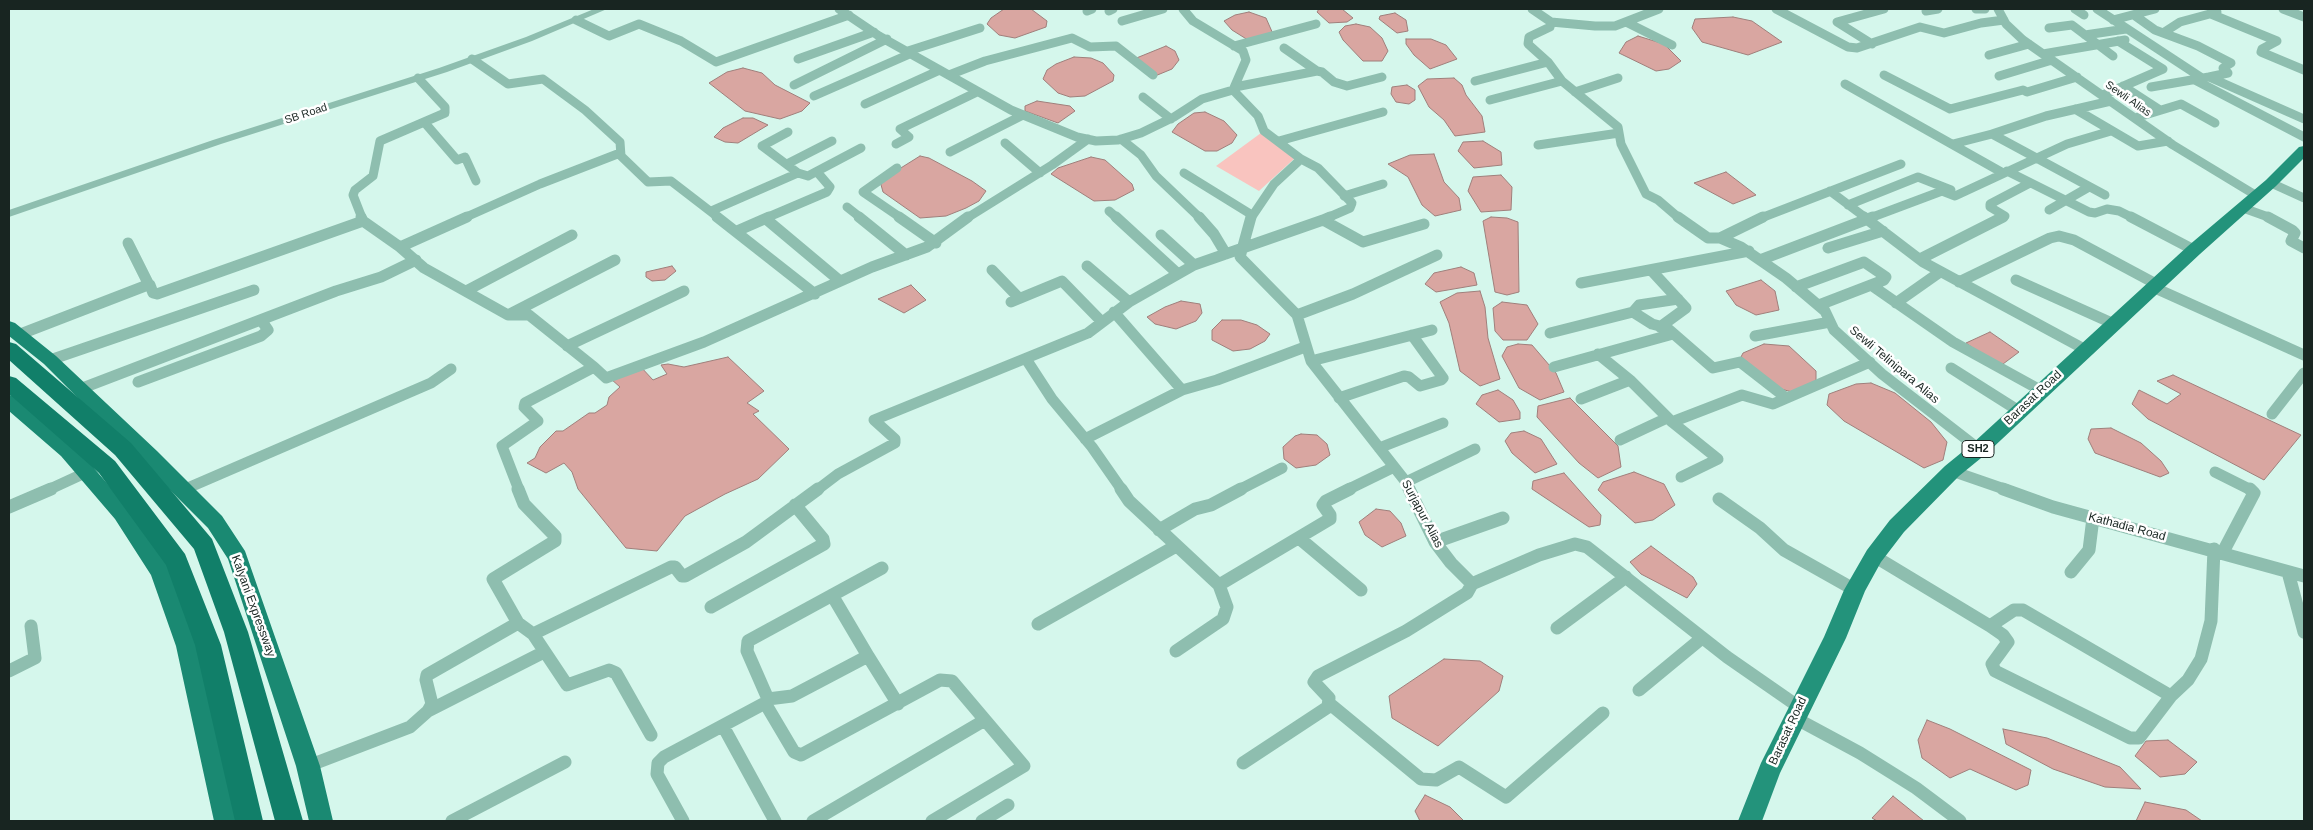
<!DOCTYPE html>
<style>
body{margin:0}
#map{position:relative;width:2313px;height:830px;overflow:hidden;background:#d5f7ec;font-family:Arial,sans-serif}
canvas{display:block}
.frame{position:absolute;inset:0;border:10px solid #182521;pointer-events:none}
</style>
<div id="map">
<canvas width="2313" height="830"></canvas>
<div class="frame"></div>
</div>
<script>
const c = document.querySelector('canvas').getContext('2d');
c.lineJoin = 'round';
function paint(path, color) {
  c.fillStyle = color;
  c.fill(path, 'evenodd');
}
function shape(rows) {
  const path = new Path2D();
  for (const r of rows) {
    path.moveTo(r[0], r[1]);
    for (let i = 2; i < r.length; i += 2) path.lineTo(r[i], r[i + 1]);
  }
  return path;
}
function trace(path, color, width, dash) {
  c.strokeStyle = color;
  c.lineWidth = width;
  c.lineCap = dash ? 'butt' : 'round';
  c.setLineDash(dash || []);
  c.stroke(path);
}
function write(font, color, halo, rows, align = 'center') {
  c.font = font + ' Arial,sans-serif';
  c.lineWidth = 5;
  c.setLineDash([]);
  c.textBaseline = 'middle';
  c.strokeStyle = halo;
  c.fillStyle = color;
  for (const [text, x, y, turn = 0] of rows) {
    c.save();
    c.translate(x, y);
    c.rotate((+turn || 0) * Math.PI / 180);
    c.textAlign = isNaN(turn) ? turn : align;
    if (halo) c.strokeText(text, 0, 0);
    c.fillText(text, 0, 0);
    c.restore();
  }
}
paint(shape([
 [1261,133,1295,158,1259,191,1216,166]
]), '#f9c4bf');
const water = shape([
 [1004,9,1031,9,1047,21,1046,27,1015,38,999,35,987,24,991,18,1004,9],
 [1319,9,1342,9,1353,18,1347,22,1329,23,1317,12,1319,9],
 [1249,12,1266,18,1273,34,1248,40,1232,30,1224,21,1235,15,1249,12],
 [1395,13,1406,20,1408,31,1397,33,1379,19,1380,16,1395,13],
 [1733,17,1752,21,1782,42,1748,55,1702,42,1692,28,1695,19,1733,17],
 [1356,24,1370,27,1382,38,1388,51,1382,61,1363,61,1343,40,1339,32,1345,26,1356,24],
 [1638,36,1664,44,1681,61,1669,69,1656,71,1619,53,1626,42,1638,36],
 [1406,39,1431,39,1446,45,1457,59,1430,69,1414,55,1406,44,1406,39],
 [1166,46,1175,51,1179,60,1172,69,1155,76,1134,59,1166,46],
 [1074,57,1091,58,1103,63,1114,75,1113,81,1085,96,1070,97,1058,93,1043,79,1047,70,1056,64,1074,57],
 [743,68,762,73,775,85,810,103,802,111,780,119,745,111,709,83,727,72,743,68],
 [1454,78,1462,85,1466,95,1482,116,1485,132,1455,136,1444,120,1429,107,1418,86,1427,79,1454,78],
 [1407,85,1415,90,1415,100,1409,104,1396,102,1391,94,1392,87,1407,85],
 [1037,101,1070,106,1075,111,1058,123,1025,111,1025,106,1037,101],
 [1205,112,1224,121,1237,135,1232,143,1217,151,1205,151,1172,132,1178,124,1194,113,1205,112],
 [743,118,753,118,768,125,738,143,725,142,714,137,723,128,743,118],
 [1483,141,1501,152,1502,165,1474,168,1458,151,1463,142,1483,141],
 [1434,154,1444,182,1459,198,1461,210,1435,216,1422,205,1408,177,1388,164,1410,155,1434,154],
 [920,156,929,158,972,181,986,191,979,201,966,208,946,216,920,218,883,192,880,181,920,156],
 [1091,157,1105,160,1132,184,1134,190,1115,200,1094,201,1051,174,1058,168,1091,157],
 [1726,172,1756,195,1733,204,1694,183,1726,172],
 [1501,175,1512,187,1511,210,1481,212,1468,191,1473,177,1501,175],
 [1491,217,1507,218,1518,222,1519,292,1507,295,1495,292,1483,221,1491,217],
 [672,266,676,271,665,280,652,281,646,277,646,272,672,266],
 [1461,267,1474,273,1477,285,1436,292,1425,284,1434,273,1461,267],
 [1761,280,1775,291,1779,310,1756,315,1736,305,1726,291,1761,280],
 [911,285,926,300,904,313,878,299,911,285],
 [1480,291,1485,307,1488,338,1500,379,1480,386,1460,371,1449,323,1440,302,1457,293,1480,291],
 [1181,301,1200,304,1202,313,1196,321,1176,329,1155,324,1147,317,1165,307,1181,301],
 [1502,302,1527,305,1538,324,1527,340,1503,340,1495,331,1493,308,1502,302],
 [1222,320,1241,320,1257,325,1270,334,1265,341,1250,349,1233,351,1212,340,1212,330,1222,320],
 [1990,332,2019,352,1999,367,1966,343,1990,332],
 [1518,344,1532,345,1556,373,1564,392,1540,400,1519,388,1502,356,1507,347,1518,344],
 [1764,344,1789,346,1816,371,1816,381,1792,392,1781,389,1741,357,1743,353,1764,344],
 [728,357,764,391,747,403,759,411,753,414,789,449,758,479,725,494,685,516,657,551,626,548,578,489,572,472,564,463,546,473,527,463,535,458,540,447,556,431,563,431,589,413,595,413,607,405,609,397,620,387,611,379,640,366,653,380,667,374,661,365,668,364,684,367,728,357],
 [2173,375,2301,435,2264,480,2148,419,2132,404,2139,390,2167,404,2181,394,2157,381,2173,375],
 [1871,383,1895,393,1931,422,1947,442,1943,460,1924,468,1844,421,1827,405,1829,394,1856,384,1871,383],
 [1498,390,1513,400,1520,412,1520,419,1499,422,1476,404,1482,395,1498,390],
 [1570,398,1618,446,1621,467,1598,478,1579,463,1537,417,1538,406,1570,398],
 [2111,428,2141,443,2161,461,2169,473,2160,477,2095,453,2088,439,2091,429,2111,428],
 [1524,431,1541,439,1557,464,1535,473,1512,453,1505,441,1511,433,1524,431],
 [1301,434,1317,435,1327,444,1330,455,1316,465,1296,468,1284,459,1283,447,1295,436,1301,434],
 [1634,472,1664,484,1675,505,1653,520,1635,523,1598,490,1603,482,1634,472],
 [1564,473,1601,515,1600,525,1589,527,1532,489,1533,481,1564,473],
 [1376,509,1390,511,1401,523,1406,536,1382,547,1365,535,1359,522,1376,509],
 [1651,546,1693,577,1697,584,1687,598,1641,574,1630,562,1651,546],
 [1444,659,1480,661,1503,676,1499,691,1438,746,1392,718,1389,696,1444,659],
 [1927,720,1950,729,2031,770,2028,785,2016,790,1970,769,1950,778,1922,758,1918,740,1927,720],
 [2003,729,2047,738,2120,767,2141,789,2105,787,2053,769,2006,744,2003,729],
 [2168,740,2197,762,2185,774,2160,777,2135,756,2146,741,2168,740],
 [1425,795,1450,807,1464,821,1420,821,1415,811,1425,795],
 [1893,796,1924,821,1877,821,1872,818,1893,796],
 [2145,802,2186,810,2202,821,2136,821,2145,802]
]);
paint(water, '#d9a6a1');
trace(water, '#9f7f7b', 1);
trace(shape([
 [839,9,879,36,1011,110,1077,137,1096,141,1118,140,1141,133,1174,117,1202,99,1233,90],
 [1183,9,1193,21,1243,51,1246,60,1233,90],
 [1532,9,1551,22,1595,26,1615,26,1659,9],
 [1776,9,1848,47,1857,48,1920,27,1944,33,1981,23,2004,20],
 [1976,9,1985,9],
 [1998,9,2006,24,2023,40,2173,145,2257,196],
 [2075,9,2084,15],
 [2097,9,2202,78],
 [2283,9,2304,17],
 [1087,11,1092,9],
 [1109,11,1113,9],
 [1926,11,1938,9],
 [2211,14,2277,41,2262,49,2261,52,2304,70],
 [2134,15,2155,30,2198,46,2231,63,2223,68,2228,73,2209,77],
 [576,20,609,36,639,24,681,41,716,62,849,15],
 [2113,20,2155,9],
 [1122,21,1163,9],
 [1551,22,1550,27,1529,37,1528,44,1548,62,1562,81,1618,127,1621,144,1646,194,1658,200,1679,218],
 [1626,22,1672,45],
 [2049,28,2072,25,2113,56],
 [2163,33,2180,22,2217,12],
 [2085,35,2126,29],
 [1872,44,1837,22,1884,9],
 [1234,46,1316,24],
 [1284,48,1317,71],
 [908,51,980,28],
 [2043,54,2125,40],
 [1989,55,2029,44],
 [472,59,508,84,543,79,585,110,620,142,621,156,648,182,671,181,719,218],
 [798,59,874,32],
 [949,75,985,61,1072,38,1090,47,1116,46,1153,75],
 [1884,75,1950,109,2023,90,2027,92,2077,77],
 [1999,76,2052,60],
 [2193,79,2304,137],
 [1475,81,1548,62],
 [1845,84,2003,173],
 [794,85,887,39],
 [2123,86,2160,110],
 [1235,87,1317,71,1322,72,1334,82,1347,86,1382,77],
 [2151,87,2209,77,2304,119],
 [1233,90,1258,116,1264,131,1301,159,1274,184,1251,218],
 [1575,92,1618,78],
 [2103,95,2163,69,2118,41],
 [814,96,912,53],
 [1143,97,1171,119],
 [1490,100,1562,81],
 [865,104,940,70],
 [2075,109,2138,146,2168,141],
 [2135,118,2181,104,2215,123],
 [425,123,457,160,465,157,476,181],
 [788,132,762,146,798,173,808,176,861,148],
 [1121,139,1141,155,1156,176,1200,218],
 [1279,141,1383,112],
 [1005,143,1040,173],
 [896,144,909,137,900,129,977,92],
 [1953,144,1992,134],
 [1538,145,1619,133],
 [950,152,1023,115],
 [1301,159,1318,168,1352,203,1350,208,1327,218],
 [787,164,832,141],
 [897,168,863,192,901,218],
 [2007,171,2089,212,2095,213,2107,209,2119,211,2133,218],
 [1184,173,1252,215],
 [2271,183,2304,198],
 [1830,191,1866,218],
 [2105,195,1992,134,2046,116,2111,101],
 [1344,196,1383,184],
 [1848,205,1918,177,1951,190],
 [847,207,861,218],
 [2243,208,2271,218],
 [2049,210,2089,187],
 [711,211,798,173],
 [1109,211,1117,218],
 [362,218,353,195,355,190,373,176,380,141,445,113,445,107,418,78],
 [464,218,540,184,620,153],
 [766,218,827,192,830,187,818,173],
 [967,218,1052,165,1088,139],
 [1761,218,1901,164],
 [1870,218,1942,191,1955,196,2067,144,2111,131],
 [2000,218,2005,216,1990,207,1990,204,2030,183]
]), '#8ebeaf', 9);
trace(shape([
 [361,217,363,221,400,247,424,268,508,315,529,315,594,367,525,403,524,407,538,421,502,446,519,490],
 [717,217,815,294],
 [859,217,906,255],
 [899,217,936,243],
 [1116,217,1177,273],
 [1199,217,1214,234,1226,254],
 [1251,217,1240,257,1297,315,1311,361,1406,482,1410,490],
 [1678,217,1708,238,1720,238,1741,247,1786,278,1825,311,1834,330,1882,374,1979,449],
 [1864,217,1923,262,2086,350],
 [2131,217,2194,250],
 [2268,217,2292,230,2295,233,2291,241,2304,248],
 [766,219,840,281],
 [1323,220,1330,217],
 [737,231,769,217],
 [1161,235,1194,265],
 [1720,238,1763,217],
 [128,243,149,285],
 [400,247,467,217],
 [1828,248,1883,231],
 [1920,259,2003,217],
 [1760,260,1873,217],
 [1087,266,1129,302],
 [992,270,1019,298],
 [1651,270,1686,308,1660,327],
 [2016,280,2114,324],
 [1959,282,2050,238,2059,236,2074,240,2158,285],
 [1581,283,1749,251],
 [1871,285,1953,342,2042,391],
 [1796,287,1864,262,1886,277,1884,280,1819,305],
 [2155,288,2304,355],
 [466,291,572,235],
 [1011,302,1062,281,1102,322],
 [1896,303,1940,272],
 [1633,312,1639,305,1678,299],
 [510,314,615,260],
 [1297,315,1353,294,1437,255],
 [1550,333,1633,312,1652,324,1667,328,1713,368,1740,362,1785,397],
 [18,335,145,286,150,285,153,293,157,294,363,221],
 [1755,336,1830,322],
 [567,346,684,291],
 [1598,354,1630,380,1672,422,1718,459,1681,477],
 [1026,359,1052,399,1092,447,1122,490],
 [50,360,254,290],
 [1311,361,1432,330],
 [594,367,606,378,704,342,872,267,927,247,968,217],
 [1554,367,1673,334],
 [1951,368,2019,411],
 [138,382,261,336,268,330,261,320],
 [80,389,336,291,381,277,416,260],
 [1182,390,1217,380,1305,347],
 [1339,398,1404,376,1409,377,1420,386,1441,380,1443,378,1412,335],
 [1581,399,1630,380],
 [2272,414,2304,373],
 [1672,422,1742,395,1773,404,1870,362],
 [1085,439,1182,390,1114,312],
 [1620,440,1667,418],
 [1379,448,1443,423],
 [1952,471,2007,490],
 [2215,472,2251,490],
 [1406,482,1475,449],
 [48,490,87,472],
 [183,490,431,383,451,369],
 [817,490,838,474,895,443,895,439,874,420,1088,333,1129,302,1194,265,1323,220,1363,242,1424,224],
 [1239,490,1282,468],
 [1347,490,1394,467]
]), '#8ebeaf', 11);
trace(shape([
 [518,489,524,504,555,536,555,541,493,579,518,623,533,634,671,567,675,567,682,576,685,576,746,542,818,489],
 [1121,489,1129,501,1219,585,1227,607,1223,619,1176,651],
 [1409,489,1435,542,1451,563,1470,582,1474,583,1539,555,1575,544,1587,547,1727,657,1799,707],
 [2003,489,2053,507,2304,576],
 [183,490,185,489],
 [1719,499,1760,528,1784,550,1855,590],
 [9,507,51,489],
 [1159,530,1195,509,1211,505,1241,489],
 [1299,538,1361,590],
 [1435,542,1503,518],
 [2223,552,2254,493,2250,489],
 [1874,556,1990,626,2014,610,2023,610,2171,696],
 [2071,572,2089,550,2093,518],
 [2288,572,2304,632],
 [1219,585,1330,519,1330,515,1323,505,1326,501,1350,489],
 [832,595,868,656],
 [711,607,824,544,823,539,795,505],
 [1038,624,1176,546],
 [1990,626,2003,635,2008,642,1992,664,1995,671,2130,738,2139,738,2171,696,2188,680,2201,659,2211,621,2214,549],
 [1557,628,1626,577],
 [533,634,567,685,609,670,616,673,651,735],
 [9,671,35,658,31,626],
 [1639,690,1702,638],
 [768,699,792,696,868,656,898,704],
 [765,703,794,752,801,755,940,680,952,681,1024,766,932,821],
 [1330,704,1421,779,1436,780,1459,767,1506,797,1603,713],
 [428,711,544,652],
 [1795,718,1860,753,1916,788,1960,821],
 [723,726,775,821],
 [1243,763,1328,707,1329,698,1314,682,1318,676,1406,631,1467,593,1472,584],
 [308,766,410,727,428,711,432,704,426,680,427,675,518,623],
 [452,821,565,762],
 [683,821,657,774,658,763,664,757,765,703,768,699,747,651,748,641,882,568],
 [813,821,985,720],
 [982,821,1008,805]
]), '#8ebeaf', 13);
paint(shape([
 [594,9,607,9,532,41,447,72,221,144,9,217,9,210,213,140,439,68,526,37,594,9]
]), '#8ebeaf');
paint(shape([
 [2304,146,2304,158,2276,186,2200,254,1986,454,1959,476,1904,532,1881,562,1865,591,1846,638,1780,773,1762,821,1738,821,1761,763,1824,637,1844,590,1867,550,1890,520,1945,466,1972,444,2188,246,2266,180,2299,147,2304,146]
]), '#23937b');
paint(shape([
 [9,321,15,323,56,356,157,451,222,516,245,551,320,766,333,821,309,821,296,766,228,559,208,528,44,364,9,336,9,321],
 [9,395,16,396,75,446,129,509,168,566,198,646,238,821,214,821,176,646,151,575,115,519,61,456,9,411,9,395]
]), '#1a8972');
paint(shape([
 [9,342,16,344,131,443,212,539,248,632,303,821,275,821,224,632,194,549,115,455,9,360,9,342],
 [9,376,16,378,115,461,185,554,221,645,263,821,235,821,195,645,166,565,99,473,9,394,9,376]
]), '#117f69');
write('11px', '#182521', '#fff', [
 ["Sewli Alias",2128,99,35],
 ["SB Road",306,114,-18]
]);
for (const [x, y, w] of [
 [1978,449,32]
]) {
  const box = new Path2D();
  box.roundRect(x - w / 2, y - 8.5, w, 17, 4);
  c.fillStyle = '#fff';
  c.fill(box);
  trace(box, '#182521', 1);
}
write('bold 11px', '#182521', null, [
 ["SH2",1978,449]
]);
write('12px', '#182521', '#fff', [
 ["Sewli Telinipara Alias",1894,365,40],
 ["Barasat Road",2033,398,-43],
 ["Surjapur Alias",1422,514,62],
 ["Kathadia Road",2127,527,15],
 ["Kalyani Expressway",253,606,70],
 ["Barasat Road",1788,731,-65]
]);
</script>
